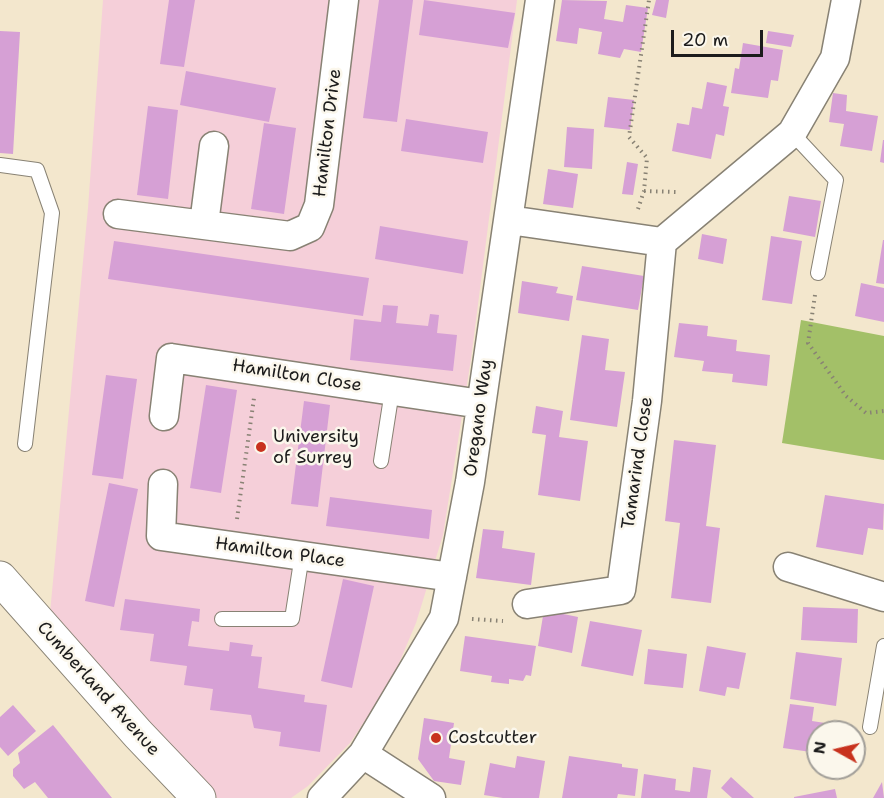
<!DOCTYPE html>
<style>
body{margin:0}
#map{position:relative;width:884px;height:798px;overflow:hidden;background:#f3e7cd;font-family:"Shantell Sans",sans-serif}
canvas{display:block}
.north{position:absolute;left:806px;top:720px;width:60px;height:60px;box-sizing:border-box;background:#fbf7ec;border:2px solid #a29f99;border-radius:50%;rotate:278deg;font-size:16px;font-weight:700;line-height:24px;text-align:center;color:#1c1c1c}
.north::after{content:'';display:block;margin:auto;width:21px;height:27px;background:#c8321e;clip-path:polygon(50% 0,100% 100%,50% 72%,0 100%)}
.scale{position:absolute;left:671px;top:30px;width:92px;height:27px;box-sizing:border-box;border:3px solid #1c1c1c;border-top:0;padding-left:8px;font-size:18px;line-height:21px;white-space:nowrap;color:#1c1c1c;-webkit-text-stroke:4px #fbf7ec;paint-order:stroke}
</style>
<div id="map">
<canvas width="884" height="798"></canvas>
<div class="north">N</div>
<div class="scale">20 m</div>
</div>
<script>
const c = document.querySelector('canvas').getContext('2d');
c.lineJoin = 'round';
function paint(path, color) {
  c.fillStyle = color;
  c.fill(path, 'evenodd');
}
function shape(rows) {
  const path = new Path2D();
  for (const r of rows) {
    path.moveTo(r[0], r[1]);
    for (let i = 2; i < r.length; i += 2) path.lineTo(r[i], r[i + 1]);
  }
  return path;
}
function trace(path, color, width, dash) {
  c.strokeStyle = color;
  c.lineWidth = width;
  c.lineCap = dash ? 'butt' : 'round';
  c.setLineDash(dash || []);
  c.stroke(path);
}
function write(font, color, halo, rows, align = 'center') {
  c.font = font + ' "Shantell Sans",sans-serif';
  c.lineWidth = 5;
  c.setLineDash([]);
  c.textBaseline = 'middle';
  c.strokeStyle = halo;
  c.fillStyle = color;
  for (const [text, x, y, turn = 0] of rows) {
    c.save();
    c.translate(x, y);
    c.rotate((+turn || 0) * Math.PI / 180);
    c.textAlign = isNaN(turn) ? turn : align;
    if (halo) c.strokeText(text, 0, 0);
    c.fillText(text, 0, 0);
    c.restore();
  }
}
paint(shape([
 [103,0,517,0,471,359,443,535,416,623,391,682,350,743,308,786,291,798,217,798,50,613,88,208]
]), '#f5cfd9');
paint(shape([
 [801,320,884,336,884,460,782,443]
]), '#a3c068');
paint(shape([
 [169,0,195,0,184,67,160,64],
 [379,0,413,0,397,122,363,118],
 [424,0,515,13,508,48,419,35],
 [562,0,607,1,604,19,623,22,626,5,648,8,641,52,624,49,620,58,598,54,602,32,579,28,577,44,556,41],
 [656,0,669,0,666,18,652,15],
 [0,31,20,32,13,154,0,153],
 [768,31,794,35,791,47,766,43],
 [743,43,783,50,778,81,771,80,768,98,731,93,735,68,739,69],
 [186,71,276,88,269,122,180,105],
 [707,82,727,86,723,106,729,107,724,136,716,134,711,159,672,151,677,123,689,125,692,107,702,109],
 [833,93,847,95,846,111,878,116,872,151,840,146,844,124,829,122],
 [608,97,634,100,630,130,604,127],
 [148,106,178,110,168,199,137,195],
 [406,119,488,132,483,163,401,151],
 [264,123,296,128,284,214,251,209],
 [567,127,594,129,592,169,564,167],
 [883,140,884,140,884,163,880,162],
 [627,162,638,164,633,195,622,194],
 [548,169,578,174,573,208,543,204],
 [789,196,821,201,815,237,783,231],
 [380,226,468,241,463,274,375,259],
 [702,234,727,239,723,264,698,259],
 [771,236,802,241,792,304,762,300],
 [883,240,884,240,884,284,876,283],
 [114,241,369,278,363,316,108,279],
 [582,266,644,276,638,310,576,300],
 [522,281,558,287,556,293,573,296,569,321,518,313],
 [861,283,884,288,884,322,855,316],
 [383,305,398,306,396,323,428,326,430,314,439,315,437,333,457,335,453,371,350,360,354,319,381,322],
 [679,323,708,326,707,336,737,340,736,351,770,355,767,386,732,382,733,374,702,371,704,361,674,357],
 [582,335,609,339,605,370,625,372,617,427,570,420],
 [106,375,137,379,123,479,92,475],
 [206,385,237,390,221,493,190,488],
 [304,401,330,405,318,507,291,504],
 [536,406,563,411,559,437,588,441,580,501,538,495,546,435,532,433],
 [674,440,716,445,706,526,720,528,711,603,671,598,680,523,665,521],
 [109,483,138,489,114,607,85,601],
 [825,495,884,504,883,530,868,528,863,555,816,547],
 [330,497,432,510,429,539,326,526],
 [483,529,504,531,502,548,535,553,531,585,476,578],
 [343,579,374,586,352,688,321,681],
 [125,599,200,609,199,622,192,621,188,646,229,651,230,642,253,645,251,656,262,657,258,688,305,695,304,702,327,705,320,752,279,746,281,732,254,728,251,715,210,710,213,689,184,685,187,666,150,661,154,634,120,630],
 [803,607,858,609,857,643,801,640],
 [544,610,578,617,572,653,538,646],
 [590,621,642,630,633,676,581,666],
 [465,636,536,646,531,676,526,675,523,681,509,679,509,684,491,682,492,676,460,671],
 [707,646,746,653,739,689,727,687,725,696,699,691],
 [648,649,687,654,683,688,644,684],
 [796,652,842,658,836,706,790,699],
 [790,704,814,707,812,721,825,723,824,732,818,732,818,753,783,748],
 [13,705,36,731,8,756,0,747,0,717],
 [424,718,454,723,449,758,465,761,461,785,434,781,418,759],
 [53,725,112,798,48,798,35,782,24,789,13,776,13,769,20,763,18,753],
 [517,756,545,761,539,798,503,798,484,795,490,763,515,768],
 [569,756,622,764,622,767,638,769,635,796,618,794,617,798,562,798],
 [693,767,711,770,707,798,641,798,644,774,676,779,675,790,690,792],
 [731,777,754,798,732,798,721,788],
 [882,782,884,798,873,798],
 [835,789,837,798,794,798,794,797]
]), '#d6a0d5');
const service = shape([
 [792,133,836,180,818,273],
 [0,165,37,170,52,213,25,444],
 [381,461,392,391],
 [222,619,292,619,302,555],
 [870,727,884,646]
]);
const minor = shape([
 [118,214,290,236,310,227,319,205,344,0],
 [509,220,662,242,792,133,835,58,846,0],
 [204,224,214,146],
 [164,416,171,358,481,404],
 [163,484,161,536,452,577],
 [788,567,884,597],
 [527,604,621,590,647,401,662,242],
 [363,754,431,798],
 [322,798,363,754,444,618,470,482,540,0]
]);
const tertiary = shape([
 [0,578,138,734,199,798]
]);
trace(service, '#888274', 16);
trace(minor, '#888274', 31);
trace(tertiary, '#888274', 35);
trace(shape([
 [644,191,676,192],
 [638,209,644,191,647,158,629,137,649,0],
 [815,295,808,343,846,396,866,413,884,411],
 [237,519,254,398],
 [472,619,503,621]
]), '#888274', 4, [1.5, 4.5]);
trace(service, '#fff', 14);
trace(minor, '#fff', 28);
trace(tertiary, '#fff', 33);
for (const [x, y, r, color] of [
 [261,447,6,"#c8321e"],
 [436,738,6,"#c8321e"]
]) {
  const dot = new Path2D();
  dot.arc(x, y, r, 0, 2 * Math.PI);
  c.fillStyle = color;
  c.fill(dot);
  trace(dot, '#fbf7ec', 2);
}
write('18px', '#1c1c1c', '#fbf7ec', [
 ["Hamilton Drive",328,133,-83],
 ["Hamilton Close",297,376,9],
 ["Oregano Way",479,418,-82],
 ["Tamarind Close",638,463,-82],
 ["Hamilton Place",280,553,8],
 ["Cumberland Avenue",98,689,48]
]);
write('18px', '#1c1c1c', '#fbf7ec', [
 ["University",273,437],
 ["of Surrey",273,458],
 ["Costcutter",448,738]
], 'left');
</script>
